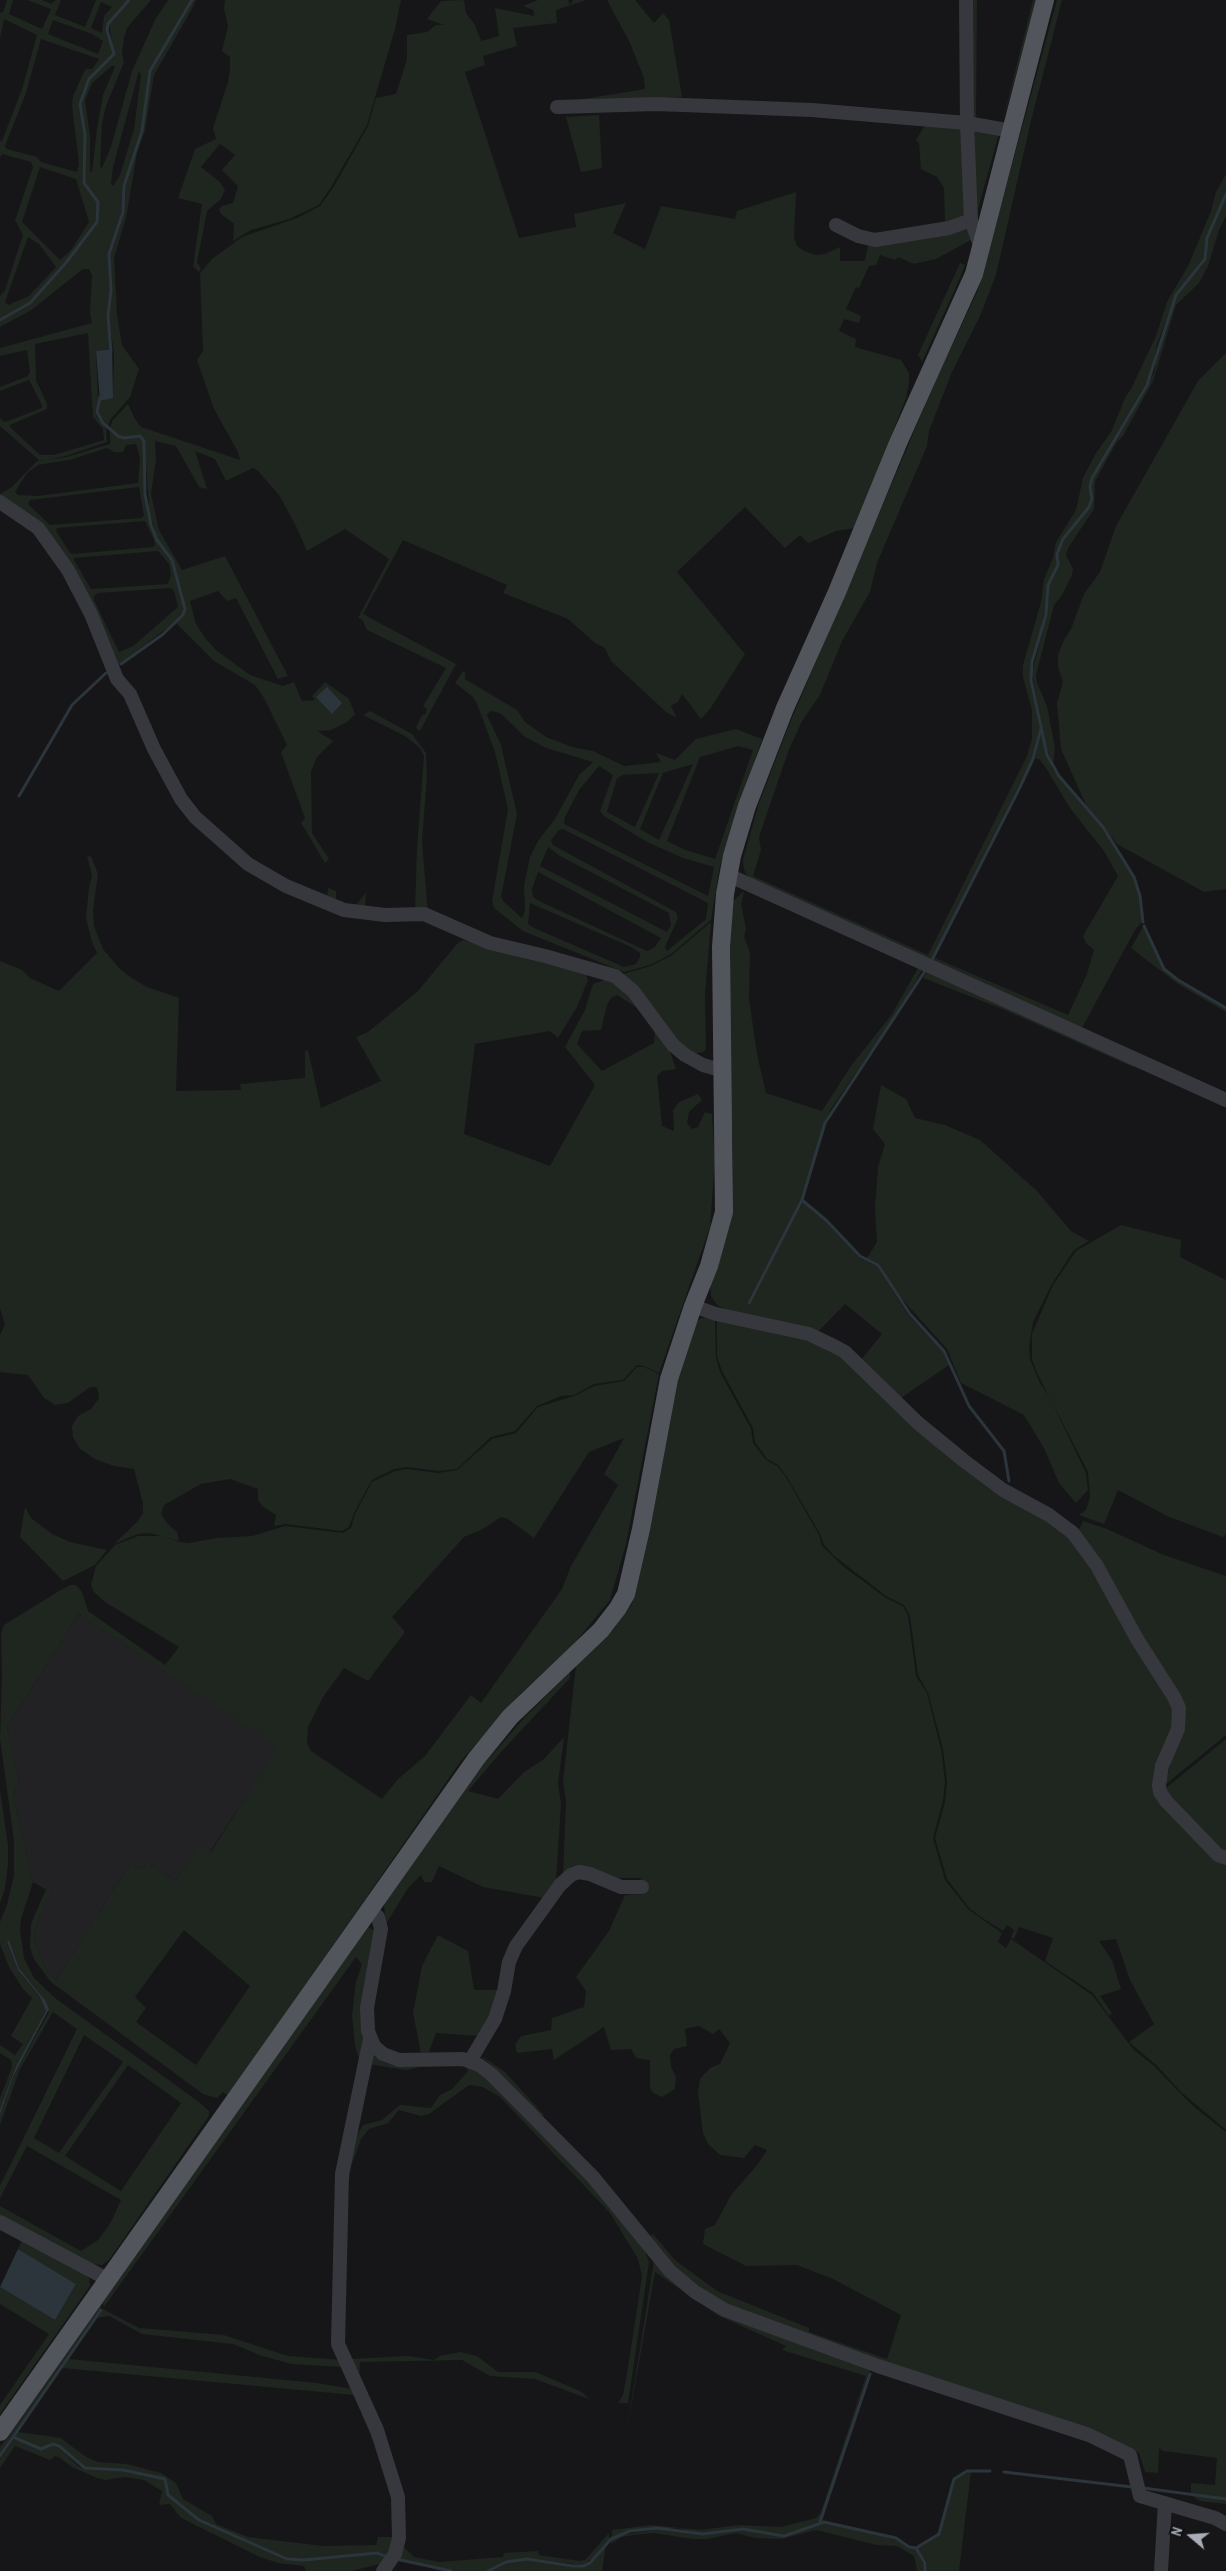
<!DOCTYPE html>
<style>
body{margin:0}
#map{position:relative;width:1226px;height:2571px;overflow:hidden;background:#161618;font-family:"Archivo Narrow",sans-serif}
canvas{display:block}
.north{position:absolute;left:1166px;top:2511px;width:50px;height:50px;-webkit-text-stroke:4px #111113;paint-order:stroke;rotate:288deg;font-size:14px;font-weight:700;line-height:20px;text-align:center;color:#a8adb8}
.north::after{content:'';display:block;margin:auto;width:18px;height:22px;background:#a8adb8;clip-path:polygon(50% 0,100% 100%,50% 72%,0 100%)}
</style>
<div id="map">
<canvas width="1226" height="2571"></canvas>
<div class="north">N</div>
</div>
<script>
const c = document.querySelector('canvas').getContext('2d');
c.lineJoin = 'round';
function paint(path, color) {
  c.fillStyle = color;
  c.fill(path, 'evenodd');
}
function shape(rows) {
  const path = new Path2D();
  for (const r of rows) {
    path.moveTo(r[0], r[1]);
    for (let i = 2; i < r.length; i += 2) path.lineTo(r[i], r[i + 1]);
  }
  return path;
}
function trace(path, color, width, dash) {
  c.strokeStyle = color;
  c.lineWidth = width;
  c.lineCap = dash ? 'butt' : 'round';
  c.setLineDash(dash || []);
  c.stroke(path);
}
paint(shape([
 [79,1614,278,1747,210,1852,200,1846,176,1881,147,1862,142,1869,131,1863,56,1980,46,1970,35,1943,34,1934,39,1917,52,1893,33,1882,13,1795,19,1780,7,1727]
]), '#222225');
paint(shape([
 [7,0,13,0,9,14,42,29,51,9,27,0,42,0,51,4,56,0,61,0,55,15,85,27,96,0,128,0,107,24,106,30,113,54,89,78,79,104,84,135,84,183,98,202,96,222,65,264,29,302,0,319,0,296,5,290,23,235,15,220,33,167,31,162,2,154,0,158,0,141,2,141,22,89,37,35,4,19,0,38,0,13,3,12],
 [101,2,112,7,104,16,102,33,91,28],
 [53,20,92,34,103,41,98,54,48,34],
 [41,39,99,59,92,69,86,69,84,72,73,96,72,106,79,164,77,172,41,162,37,157,7,149,5,146,26,93],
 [40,167,76,179,89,222,71,250,60,260,22,222],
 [28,237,39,244,56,267,29,296,8,305,5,302],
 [130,0,151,0,127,28,124,38,122,53,124,62,106,106,102,123,100,167,102,168,111,147,132,71,155,20,168,0,191,0,150,71,141,131,124,186,122,211,108,254,110,290,107,316,111,349,96,351,98,399,96,412,97,417,106,428,107,442,66,456,40,461,0,426,0,418,4,422,8,421,42,408,42,405,29,380,0,391,0,387,28,376,30,372,27,350,0,356,0,348,92,323,90,314,92,275,89,269,83,269,30,311,0,327,0,321,31,304,66,265,98,222,99,201,85,183,86,135,81,104,90,79,114,54,109,24],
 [113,65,115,67,103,95,97,129,92,172,90,171,90,136,85,101,92,83],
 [139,71,141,75,134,129,120,175,113,186,111,184,113,167],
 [88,333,93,417,103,429,104,440,54,455,40,455,10,427,10,425,47,409,47,404,36,380,35,344],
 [193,0,196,0,192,9,154,75,145,130,137,153,126,218,114,258,117,315,122,345,139,369,130,397,110,420,108,427,98,412,100,401,113,397,114,352,108,316,111,290,109,254,124,212,125,186,143,131,151,71],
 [225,0,401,0,395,29,367,125,331,187,319,205,289,219,251,230,233,241,234,224,221,214,219,209,222,206,233,203,238,186,222,170,235,155,220,144,201,167,220,182,225,190,221,199,207,211,197,262,201,269,199,272,193,266,202,204,178,198,195,149,216,139,213,128,228,82,230,69,230,57,222,51,228,26,224,9],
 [464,0,466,13,475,25,481,41,499,36,495,8,534,16,533,10,523,6,538,0,568,0,570,5,573,0,586,0,556,10,557,23,513,28,517,46,483,56,485,65,465,72,519,238,576,227,574,214,626,203,613,233,645,249,661,206,735,219,737,211,796,192,794,238,797,246,804,251,816,255,825,254,840,247,840,261,865,261,868,245,967,227,973,233,971,240,936,259,914,264,898,257,895,260,880,255,876,265,869,266,859,288,856,287,846,309,861,316,859,323,844,319,839,331,856,339,855,347,901,360,909,373,909,383,906,398,855,528,836,531,808,543,800,535,785,548,745,507,677,572,745,654,710,709,701,719,682,694,678,702,671,706,677,718,666,712,611,661,605,648,595,643,568,619,503,593,507,585,403,540,363,614,456,664,420,731,416,728,422,715,425,715,427,709,423,706,446,668,367,630,362,619,358,618,389,559,345,529,307,551,296,526,279,495,257,470,253,468,226,481,215,459,195,451,207,489,199,487,176,446,155,441,156,459,151,494,159,530,182,570,225,556,288,676,278,679,236,598,227,601,218,591,190,601,196,624,205,638,217,651,250,675,283,686,294,682,302,701,315,700,312,696,325,682,348,698,351,704,355,714,347,722,331,730,317,731,333,741,317,757,311,772,312,833,329,859,325,863,301,823,305,818,281,752,287,745,264,698,255,685,214,661,176,623,184,616,186,608,173,560,158,540,150,515,144,441,140,436,124,438,110,429,112,421,128,404,135,419,141,427,240,460,238,452,214,409,197,360,203,351,200,273,212,259,242,237,297,218,320,206,333,188,368,126,376,98,396,94,407,59,407,35,427,32,436,25,444,25,427,19,441,1],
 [607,0,635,0,654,23,663,13,669,20,682,97,565,102,645,89,644,78,630,43],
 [968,0,977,0,976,122,972,121],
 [1033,0,1037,0,1001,128],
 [1057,0,1062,0,1031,121,996,275,980,316,952,372,929,431,927,446,877,563,870,592,842,641,820,695,802,721,788,752,759,837,761,850,753,876,928,955,1027,756,1032,739,1032,710,1023,677,1023,665,1041,602,1044,579,1053,558,1056,542,1076,510,1083,478,1096,453,1111,432,1126,396,1131,389,1156,336,1167,302,1189,264,1211,211,1216,192,1226,174,1226,192,1206,238,1204,259,1175,295,1157,345,1152,373,1091,477,1089,487,1091,499,1088,507,1062,538,1056,554,1057,565,1047,585,1045,615,1031,662,1030,680,1040,725,1032,759,932,957,932,960,935,958,1068,1015,1087,974,1094,950,1086,943,1083,936,1118,876,1104,851,1070,808,1046,768,1039,759,1035,759,1041,732,1052,768,1103,827,1115,845,1133,877,1140,896,1142,922,1135,930,1082,1028,750,880,744,870,743,859,759,803,789,725,936,380,977,292],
 [599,115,602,168,581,172,566,117],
 [925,125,962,129,967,216,945,225,944,188,937,177,921,169,919,143,916,140],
 [973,129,997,135,998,137,977,213],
 [1226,196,1226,216,1219,230,1208,266,1199,283,1176,305,1153,381,1123,436,1116,443,1098,476,1095,482,1094,509,1068,548,1066,555,1073,569,1072,575,1062,595,1054,605,1036,675,1037,683,1047,706,1055,747,1053,767,1045,744,1032,673,1047,615,1049,585,1059,565,1058,554,1064,539,1090,507,1093,500,1091,487,1093,478,1154,373,1159,346,1170,318,1171,309,1182,286,1201,267,1206,259,1207,238],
 [960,263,965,265,960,278,922,362,918,355],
 [1226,353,1226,889,1204,892,1117,844,1086,805,1061,749,1057,703,1063,682,1058,667,1058,655,1064,640,1071,629,1084,594,1100,572,1116,526,1198,381],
 [110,431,124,439,140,437,143,441,145,494,150,525,157,541,171,561,184,609,182,615,175,622,115,667,53,541,0,500,0,494,12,487,37,461,67,457,110,444],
 [136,444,140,458,138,483,38,496,18,495,15,492,27,473,38,465,69,460,107,448,114,452,123,452,126,445],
 [139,487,144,516,141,518,50,525,28,504,30,500],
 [145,521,154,540,155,545,153,547,73,554,70,553,56,531,57,528],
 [158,551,169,564,171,575,168,584,91,589,74,560,74,558],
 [171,588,174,591,178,607,133,646,119,652,94,600,94,596,98,593],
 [463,671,465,672,465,679,517,710,525,722,546,737,572,747,593,751,624,766,661,762,656,753,675,760,696,739,736,729,762,739,720,865,711,920,671,954,650,965,624,972,523,931,494,908,492,901,508,809,495,752,477,704,473,697,455,683],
 [490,711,500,713,525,737,546,748,593,762,579,775,555,819,538,841,530,857,524,886,525,911,522,918,504,902,501,897,517,814,501,745,487,715],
 [738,746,753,750,715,859,683,849,667,841,700,757],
 [693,764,659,840,640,829,663,773],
 [599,766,613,775,600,811,604,816,647,842,683,858,714,867,708,896,564,824,565,817,579,790],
 [659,773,635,827,607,812,617,778,623,775],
 [563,829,708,903,706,919,667,951,665,947,678,918,676,912,553,845,551,840,559,830],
 [548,847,560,856,669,913,671,925,667,932,540,866],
 [538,872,661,938,655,947,647,951,539,901,533,897,532,889],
 [530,903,631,947,640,953,640,957,636,964,624,967,534,928,528,924],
 [370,711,412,734,426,753,427,775,422,842,428,913,356,910,326,903,298,892,269,875,242,855,206,826,195,812,240,850,270,872,300,888,327,899,328,888,336,891,336,901,355,906,366,893,365,908,415,910,417,848,424,756,420,748,405,736,363,715],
 [91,856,98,874,93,910,94,926,103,949,119,968,130,977,147,987,179,998,176,1091,241,1090,240,1084,305,1078,305,1051,308,1050,321,1108,381,1081,356,1037,368,1032,418,991,457,944,463,940,585,973,588,980,577,1007,558,1038,550,1031,475,1044,464,1134,550,1166,595,1085,565,1047,585,1010,593,984,607,979,616,982,644,1012,617,995,611,998,607,1005,601,1030,582,1031,577,1044,602,1071,654,1043,655,1026,667,1043,676,1069,662,1071,657,1076,662,1126,674,1131,673,1110,679,1102,698,1094,702,1100,689,1112,687,1123,692,1129,698,1127,705,1112,712,1114,715,1159,710,1227,659,1373,644,1366,637,1365,623,1380,594,1384,574,1395,561,1396,537,1406,515,1431,491,1437,457,1469,438,1471,407,1467,394,1469,372,1480,354,1513,349,1527,342,1531,285,1524,274,1526,276,1515,262,1506,258,1500,258,1489,230,1479,201,1484,164,1505,161,1514,167,1523,177,1532,179,1541,150,1533,138,1534,114,1544,138,1521,143,1513,143,1504,134,1469,114,1466,95,1459,80,1449,73,1437,72,1426,78,1416,91,1409,99,1398,97,1387,90,1387,68,1403,55,1405,44,1398,28,1375,0,1372,0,1335,5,1325,0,1308,0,961,22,970,30,978,59,991,97,953,92,942,86,918,89,888,92,875,87,857],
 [744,891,741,904,746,929,744,936,750,953,749,999,757,1054,766,1093,822,1111,851,1066,892,1014,918,968,922,970,905,1001,831,1109,825,1122,801,1200,747,1303,749,1304,803,1202,826,1221,860,1258,877,1266,908,1315,945,1353,949,1365,898,1400,861,1360,882,1334,845,1304,816,1334,726,1310,717,1305,711,1296,710,1283,732,1205,733,1143,724,1025,733,901],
 [711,922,705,995,706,1048,704,1052,691,1054,685,1052,620,975,651,966,672,955],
 [1143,927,1163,970,1177,981,1226,1009,1226,1012,1178,984,1131,948],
 [927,972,1135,1064,1133,1067,1000,1008,923,978],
 [881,1085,906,1099,915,1118,945,1125,980,1140,1036,1190,1071,1231,1089,1241,1074,1250,1052,1284,1033,1322,1029,1347,1030,1359,1040,1383,1049,1396,1086,1473,1088,1490,1076,1503,1059,1483,1044,1448,1024,1415,961,1383,947,1349,893,1289,879,1264,867,1258,877,1242,875,1207,878,1167,885,1144,873,1129],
 [1121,1225,1181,1240,1180,1257,1226,1280,1226,1534,1223,1537,1167,1516,1118,1490,1104,1524,1079,1515,1086,1510,1090,1497,1088,1472,1037,1373,1032,1359,1032,1334,1053,1285,1076,1251],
 [717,1317,807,1340,832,1350,1064,1531,1080,1550,1177,1715,1158,1762,1154,1775,1154,1784,1226,1861,1226,2130,1181,2092,1156,2065,1129,2042,1154,2024,1130,1980,1116,1939,1099,1941,1112,1960,1121,1989,1100,1996,1112,2013,1109,2016,1093,1993,1045,1961,1053,1938,1019,1927,1014,1939,1011,1937,1014,1930,1007,1925,1003,1931,984,1919,970,1909,947,1879,935,1838,945,1802,947,1781,943,1749,928,1693,918,1675,910,1616,904,1605,886,1596,833,1555,824,1545,820,1534,787,1477,778,1465,767,1459,755,1442,753,1428,722,1371,717,1357],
 [701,1318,715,1318,716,1358,720,1372,751,1429,753,1443,766,1460,777,1466,786,1477,819,1535,822,1546,844,1567,886,1598,903,1606,908,1616,916,1676,927,1693,941,1749,945,1781,943,1801,933,1838,945,1880,969,1910,1002,1933,998,1942,1006,1948,1011,1939,1092,1995,1133,2049,1154,2066,1193,2106,1226,2132,1226,2504,1200,2501,1191,2495,1191,2483,1215,2485,1217,2458,1163,2451,1159,2448,1158,2473,1145,2472,1139,2453,1126,2446,805,2335,715,2299,680,2272,650,2236,653,2234,675,2260,717,2291,809,2328,809,2332,887,2359,901,2315,833,2279,797,2265,746,2266,703,2244,705,2229,715,2225,731,2195,758,2164,767,2150,755,2145,744,2158,720,2155,708,2144,703,2133,698,2093,700,2079,710,2068,720,2064,730,2043,719,2029,713,2034,699,2026,685,2029,687,2046,674,2049,670,2055,671,2067,676,2077,675,2089,662,2097,653,2093,650,2088,650,2060,636,2058,631,2049,611,2050,604,2027,554,2060,552,2049,517,2053,515,2045,521,2036,551,2030,552,2018,584,2007,586,1991,576,1977,609,1931,625,1895,643,1894,645,1886,640,1878,617,1878,595,1871,563,1875,566,1801,563,1782,576,1665,614,1629,632,1604,680,1368,697,1321],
 [637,1367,644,1367,659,1374,626,1544,610,1600,573,1645,521,1693,461,1761,228,2096,223,2092,217,2098,203,2094,51,1982,34,1959,30,1947,31,1924,46,1889,52,1893,39,1917,34,1934,35,1943,46,1970,56,1980,131,1863,142,1869,147,1862,176,1881,200,1845,211,1852,277,1747,79,1614,7,1727,19,1780,13,1795,33,1882,21,1919,20,1931,24,1958,34,1978,55,1998,199,2102,209,2111,209,2116,109,2260,102,2265,89,2264,0,2217,0,2206,81,2251,98,2240,110,2224,121,2200,27,2146,0,2198,0,2186,77,2029,53,2012,20,2069,0,2125,0,2115,13,2077,49,2012,40,1993,19,1968,9,1940,7,1943,18,1970,39,1995,46,2011,16,2066,0,2109,0,2098,12,2067,11,2060,0,2053,0,2045,15,2055,23,2044,11,2036,32,1998,23,1989,9,1967,0,1944,0,1922,7,1905,14,1875,14,1840,0,1739,2,1676,1,1634,4,1625,59,1591,70,1585,76,1585,82,1592,88,1611,165,1665,179,1647,105,1602,94,1592,91,1585,96,1566,115,1545,138,1536,162,1536,179,1542,189,1543,217,1538,252,1536,285,1526,343,1533,351,1528,355,1514,372,1482,395,1471,407,1469,438,1473,457,1470,492,1439,516,1433,538,1407,574,1396,594,1386,624,1381],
 [624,1438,604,1474,618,1485,571,1566,562,1589,481,1703,471,1695,425,1756,398,1779,382,1799,311,1751,307,1743,308,1727,323,1697,344,1668,368,1681,405,1632,392,1617,464,1537,481,1530,501,1517,508,1519,534,1538,589,1452],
 [184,1930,250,1986,196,2065,136,2022,146,2008,135,1997],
 [84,2035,123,2062,59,2153,34,2138],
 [128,2065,181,2103,121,2191,65,2156],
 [25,1507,31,1518,52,1534,70,1542,107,1550,95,1565,63,1581,20,1537],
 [1083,1521,1107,1529,1164,1555,1226,1576,1226,1735,1165,1785,1182,1720,1078,1532],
 [570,1672,570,1678,502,1751,468,1791,498,1799,524,1772,544,1759,564,1737,558,1783,561,1804,556,1881,544,1898,483,1887,439,1866,432,1882,424,1882,421,1875,408,1888,386,1924,384,1904,472,1778,524,1718],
 [1226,1739,1226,1851,1219,1849,1170,1800,1166,1788],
 [0,1790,8,1845,8,1865,5,1888,0,1904],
 [368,1927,375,1931,365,2046,359,2058,355,2046,352,2015,356,1982,362,1964,356,1957,104,2307,102,2302],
 [438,1935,468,1951,474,1990,501,1990,480,2036,436,2033,429,2052,421,2053,413,2013,422,1966],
 [479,2054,505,2072,545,2116,538,2114,511,2084],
 [373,2056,386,2063,399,2066,441,2063,475,2067,607,2200,644,2249,649,2262,628,2403,618,2403,623,2395,628,2367,642,2276,638,2259,610,2213,500,2097,483,2087,469,2085,429,2114,421,2116,399,2110,388,2123,369,2129,361,2139,351,2167,347,2196,346,2178,356,2137,363,2125,382,2120,400,2105,431,2108,440,2095,452,2089,468,2071,466,2067,458,2066,419,2067,407,2070,392,2068,370,2064],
 [22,2240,84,2273,89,2278,90,2286,0,2414,0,2405,49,2334,0,2304,0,2287,55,2320,76,2284,18,2249],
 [654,2261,693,2295,870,2369,819,2522,784,2535,743,2528,703,2534,678,2528,658,2528,630,2531,612,2537,612,2530,651,2525,700,2530,739,2525,781,2527,816,2518,821,2512,866,2376,782,2350,786,2346,719,2316,655,2272,626,2436],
 [100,2306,102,2307,0,2454,0,2447],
 [103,2309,139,2328,224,2335,288,2356,343,2360,370,2421,389,2473,396,2523,395,2537,390,2555,377,2552,304,2560,287,2558,199,2520,169,2495,165,2479,123,2469,86,2467,59,2445,53,2443,41,2448,15,2437,18,2432,61,2438,86,2457,98,2462,127,2464,161,2473,176,2483,183,2499,212,2516,216,2524,248,2537,323,2546,376,2545,378,2537,395,2537,389,2481,354,2395,62,2368,69,2359,317,2383,352,2389,342,2367,292,2364,262,2356,233,2344,142,2334,109,2316,97,2318],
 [460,2352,477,2356,498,2372,536,2372,582,2392,589,2399,535,2379,490,2376,462,2360,360,2362,359,2379,351,2359,408,2356,434,2360,440,2356],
 [14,2439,41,2450,53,2445,58,2447,78,2466,85,2469,123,2471,164,2480,167,2496,199,2521,287,2560,304,2561,377,2554,388,2558,384,2563,351,2571,306,2571,304,2566,278,2563,260,2557,191,2523,180,2517,170,2504,159,2505,162,2491,144,2480,124,2477,106,2480,97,2478,72,2467,60,2458,55,2456,50,2460,15,2446,0,2468,0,2459],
 [971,2471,959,2571,926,2571,927,2562,917,2548,940,2534,955,2480,961,2474],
 [824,2523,895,2538,908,2548,915,2549,924,2563,924,2571,917,2571,914,2556,897,2546,877,2545,816,2530,781,2539,755,2538,736,2533,708,2539,692,2539,654,2533,633,2535,622,2537,611,2544,611,2540,622,2535,658,2529,677,2530,703,2535,743,2530,784,2537,810,2526],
 [609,2533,609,2539,593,2558,583,2565,527,2558,506,2561,486,2571,456,2571,396,2559,401,2544,414,2557,439,2562,503,2557,504,2553,538,2551,539,2555,580,2561,585,2560],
 [606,2544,602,2571,491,2571,507,2563,527,2560,565,2566,583,2566,594,2560]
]), '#1e261f');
paint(shape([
 [112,349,113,398,100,401,96,351],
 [327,687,342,703,332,714,316,697],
 [9,1940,19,1968,45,2000,49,2009,13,2077,0,2115,0,2109,16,2066,46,2011,39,1995,18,1970,7,1942],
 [18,2249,76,2284,55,2320,0,2287]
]), '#2c353c');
trace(shape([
 [0,320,30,303,65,264,97,222,98,202,84,183,85,135,80,104,89,79,114,54,107,30,108,24,129,0],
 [111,352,108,316,111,290,109,254,123,212,124,186,142,131,150,71,192,0],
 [100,397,97,412,103,423,118,436,124,438,140,436,144,441,145,494,151,525,157,540,172,560,185,609,183,615,162,635,121,664],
 [19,796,72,705,106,673],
 [1143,922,1140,896,1134,877,1103,827,1059,776,1047,755,1031,680,1032,662,1046,615,1048,585,1058,565,1057,554,1063,539,1089,507,1092,499,1090,487,1092,478,1147,385,1176,295,1205,259,1207,238,1226,194],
 [1144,926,1164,969,1178,980,1226,1008],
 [932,960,1020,787,1033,759,1041,728],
 [802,1200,827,1221,860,1256,878,1265,910,1314,944,1351,969,1406,1004,1451,1009,1481],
 [749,1303,802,1200,825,1123,925,971],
 [13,2437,41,2449,53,2444,59,2446,85,2468,123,2470,165,2479,168,2495,199,2520,287,2559,304,2560,377,2553,388,2557],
 [0,2456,101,2310],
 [1004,2472,1132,2487],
 [1143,2488,1226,2499],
 [820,2522,870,2374],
 [916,2548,925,2563,925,2571],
 [396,2559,451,2571],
 [488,2571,506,2562,527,2559,573,2566,583,2566,590,2563,611,2539,630,2531,657,2528,703,2534,743,2529,784,2536,824,2522,896,2538,909,2547,916,2548,939,2534,954,2479,967,2471,990,2471]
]), '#2c353c', 3);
trace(shape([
 [966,0,967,123,971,220,981,248],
 [557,107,657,104,812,110,967,123,1012,131],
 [836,225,858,236,875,240,949,228,971,220],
 [0,502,38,528,68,570,91,614,117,679,130,694,154,749,181,799,195,817,248,864,286,886,344,910,385,915,424,914,490,943,545,956,615,976,633,991,673,1045,685,1055,703,1065,724,1071],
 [728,875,1226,1100],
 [693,1306,716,1314,809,1334,836,1347,845,1352,918,1423,963,1460,1003,1490,1049,1515,1073,1533,1097,1566,1137,1639,1174,1697,1179,1708,1178,1729,1162,1766,1159,1785,1160,1792,1166,1801,1218,1855,1226,1858],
 [369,1908,378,1917,381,1929,367,2008,368,2031,374,2046,383,2054,399,2060,463,2059,479,2065,491,2074,593,2177,670,2271,695,2292,725,2310,878,2366,1089,2435,1130,2455,1140,2496,1215,2518,1226,2524],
 [370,2039,342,2174,338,2344,377,2430,398,2497,399,2538,395,2554,383,2571],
 [470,2061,495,2019,504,1991,509,1962,516,1946,560,1885,571,1875,579,1872,590,1874,621,1887,642,1887],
 [0,2222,109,2280],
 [1161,2571,1165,2503]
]), '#37383d', 14);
trace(shape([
 [0,2432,476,1759,510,1717,601,1630,618,1608,626,1594,641,1529,669,1379,693,1306,709,1266,724,1212,721,947,725,894,732,856,747,806,785,708,837,592,898,443,974,274,1045,0]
]), '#53555c', 18);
</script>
